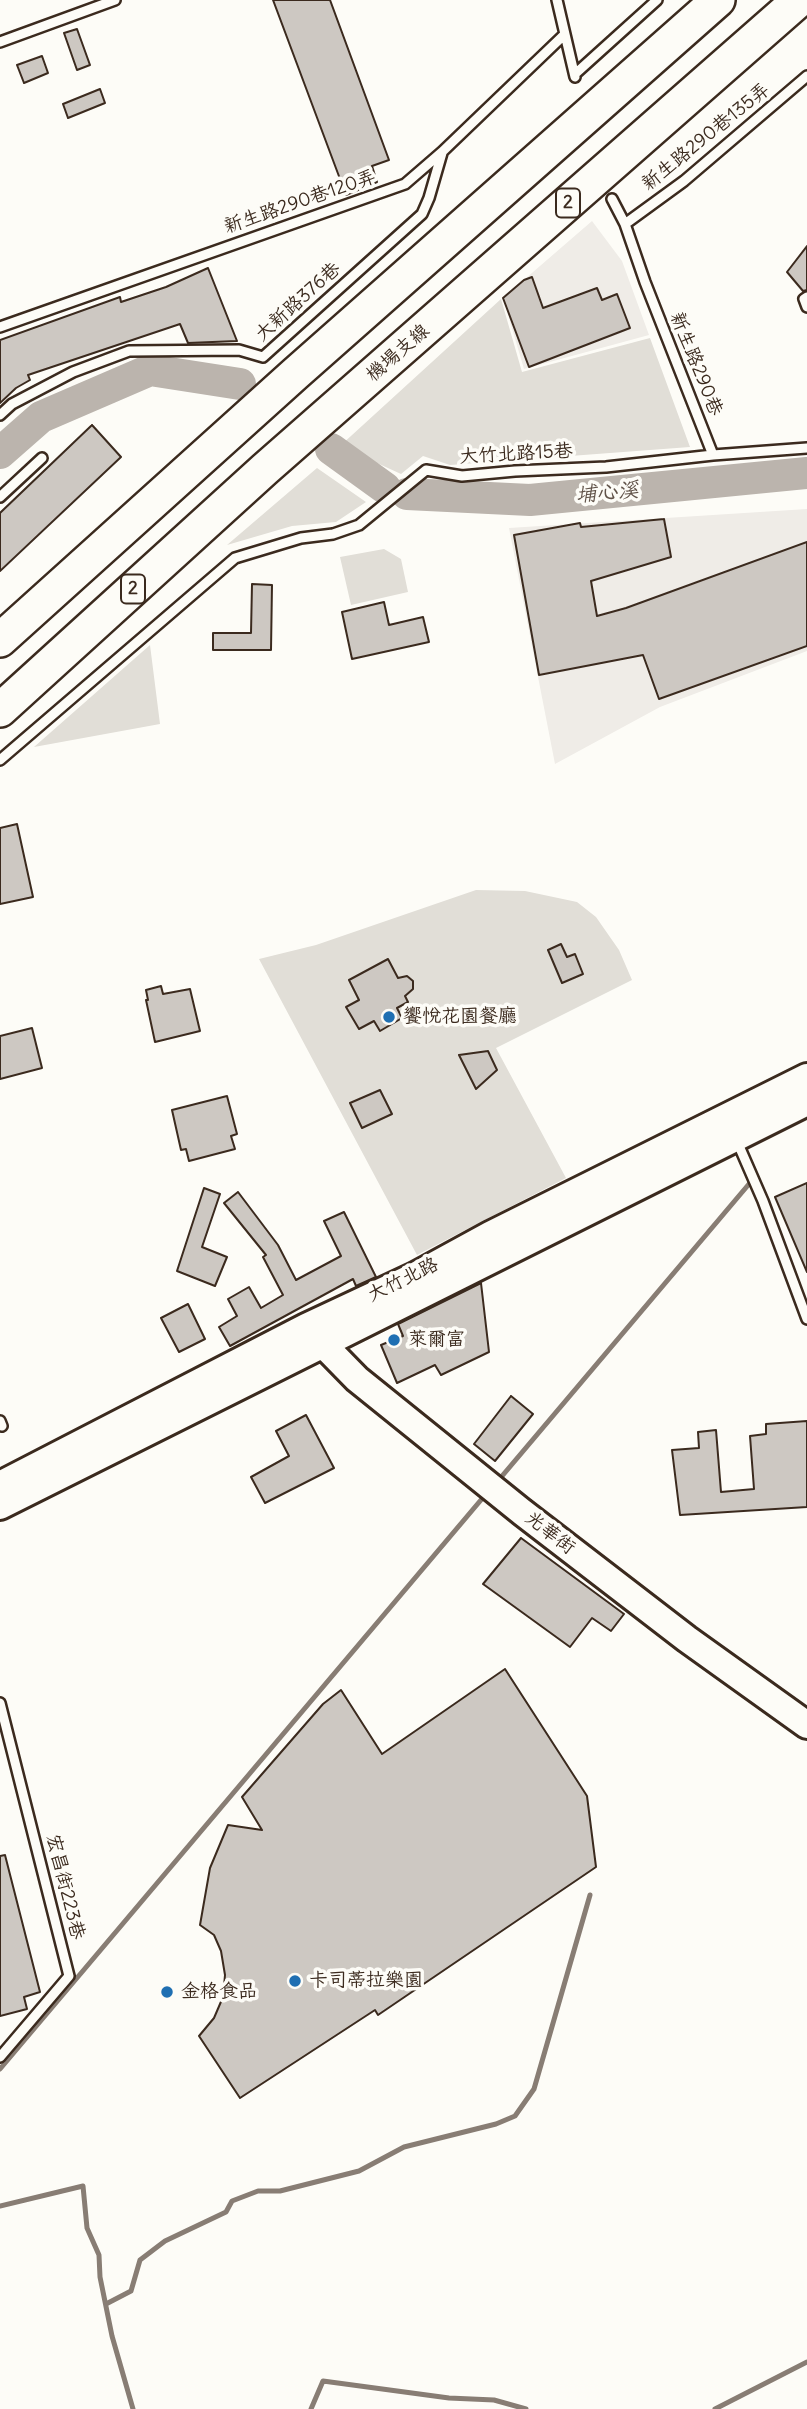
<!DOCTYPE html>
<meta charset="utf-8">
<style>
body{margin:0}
canvas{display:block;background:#fdfcf7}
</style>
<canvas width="807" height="2409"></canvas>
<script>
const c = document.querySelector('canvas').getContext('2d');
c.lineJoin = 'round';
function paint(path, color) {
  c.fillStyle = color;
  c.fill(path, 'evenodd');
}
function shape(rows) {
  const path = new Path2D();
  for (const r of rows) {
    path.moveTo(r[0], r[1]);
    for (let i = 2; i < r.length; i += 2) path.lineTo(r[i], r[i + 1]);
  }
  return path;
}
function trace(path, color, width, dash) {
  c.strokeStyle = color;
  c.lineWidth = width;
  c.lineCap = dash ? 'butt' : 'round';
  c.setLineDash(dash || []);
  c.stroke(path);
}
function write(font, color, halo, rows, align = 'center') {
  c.font = font + ' Delius,"LXGW WenKai TC",sans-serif';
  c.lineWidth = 7;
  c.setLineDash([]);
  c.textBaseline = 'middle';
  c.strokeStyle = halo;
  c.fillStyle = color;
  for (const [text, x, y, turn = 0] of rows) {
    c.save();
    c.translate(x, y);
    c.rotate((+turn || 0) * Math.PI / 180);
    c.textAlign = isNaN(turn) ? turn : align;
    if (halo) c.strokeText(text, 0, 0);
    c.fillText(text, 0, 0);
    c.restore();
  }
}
paint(shape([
 [592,221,622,261,649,335,524,369,503,298],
 [807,509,807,651,660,707,555,764,509,528]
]), '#efece7');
paint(shape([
 [501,299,522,372,650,338,690,447,450,465,423,456,401,474,340,446],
 [317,468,366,502,336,522,292,526,227,545],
 [384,549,401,559,408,592,351,605,340,557],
 [150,645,160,724,34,747],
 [476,890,525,891,577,902,596,917,619,950,632,980,496,1048,566,1178,417,1255,259,959,316,945]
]), '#e1ded7');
trace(shape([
 [497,1482,749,1184],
 [0,2069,486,1494],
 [0,2206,83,2186,87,2228,99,2255,100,2277,112,2336,133,2409],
 [106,2304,131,2291,140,2260,165,2241,226,2212,232,2201,258,2191,280,2191,359,2171,404,2147,496,2124,515,2116,534,2089,590,1895],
 [311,2409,323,2381,449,2398,494,2400,526,2409],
 [715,2409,807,2362]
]), '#887d74', 5);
trace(shape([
 [331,449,385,488],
 [0,453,41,417,150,370,240,384],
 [407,494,530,500,807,473]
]), '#bbb4ad', 32);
const building = shape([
 [273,0,330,0,389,160,372,166,377,182,346,195,273,0],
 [77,29,90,65,77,70,64,33,77,29],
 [42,56,48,73,24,83,17,65,42,56],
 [100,89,105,103,68,118,63,104,100,89],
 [807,246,807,290,803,291,787,272,807,246],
 [208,268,237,341,188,343,180,324,28,375,30,380,16,388,0,403,0,340,120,297,121,302,166,287,208,268],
 [532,277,543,308,597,288,602,300,617,294,630,328,529,367,503,298,524,280,532,277],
 [92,425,121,457,0,571,0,513,92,425],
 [664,519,671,557,591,581,597,616,626,608,807,542,807,646,659,699,643,655,539,675,514,535,580,523,581,527,664,519],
 [252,584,272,585,271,650,213,650,213,633,251,633,252,584],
 [384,602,389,625,423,617,429,642,352,659,342,612,384,602],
 [17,824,33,897,0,904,0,828,17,824],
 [561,944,567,957,575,954,583,974,562,983,548,950,561,944],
 [388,959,398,978,407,976,413,981,413,989,405,996,408,1002,397,1008,402,1018,380,1031,374,1021,359,1029,346,1007,359,1000,349,980,388,959],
 [161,986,163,994,190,989,200,1031,155,1042,146,1000,148,1000,146,990,161,986],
 [32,1028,42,1068,0,1079,0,1036,32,1028],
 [488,1051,497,1070,476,1089,459,1055,488,1051],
 [380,1090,392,1114,362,1128,350,1103,380,1090],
 [227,1096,237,1134,231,1136,235,1149,189,1161,186,1149,181,1150,172,1110,227,1096],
 [807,1183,807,1272,775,1197,807,1183],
 [204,1188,220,1194,202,1247,227,1257,215,1286,177,1271,204,1188],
 [238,1192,278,1245,296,1280,341,1256,324,1221,344,1212,376,1277,356,1286,353,1279,230,1346,219,1327,237,1316,228,1299,249,1287,261,1308,283,1295,263,1257,266,1255,224,1203,238,1192],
 [481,1283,489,1352,441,1375,435,1365,397,1383,381,1345,403,1336,398,1324,481,1283],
 [188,1304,205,1339,179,1352,161,1318,188,1304],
 [511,1396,533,1414,495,1461,474,1444,511,1396],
 [306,1415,334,1468,265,1503,251,1477,289,1456,276,1431,306,1415],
 [807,1421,807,1507,680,1515,672,1450,699,1448,698,1432,716,1430,721,1492,754,1489,750,1436,766,1434,766,1424,807,1421],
 [521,1538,624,1614,611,1631,592,1618,570,1647,483,1584,521,1538],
 [505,1669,587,1796,596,1867,378,2015,375,2010,240,2098,199,2036,214,2018,223,1997,225,1975,221,1951,214,1935,200,1925,210,1868,228,1825,262,1830,242,1797,323,1704,341,1690,382,1754,505,1669],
 [5,1855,40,1992,24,1997,27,2009,0,2016,0,1856,5,1855]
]);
paint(building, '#cdc8c2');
trace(building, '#3b2a1e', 2);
const lane = shape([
 [557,0,575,77],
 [0,42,115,0],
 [575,74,657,0],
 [612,199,625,224,645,282,713,455,807,448],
 [625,224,684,181,807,76],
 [807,297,804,299,807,307],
 [0,327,405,184,442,152,565,34],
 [0,415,12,404,73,372,129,351,239,350,263,357,422,214,429,198,442,153],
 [0,497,42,458],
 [0,760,235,558,301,538,333,534,359,525,426,470,462,476,515,471,606,467,713,455],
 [736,1139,763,1201,807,1319],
 [0,1421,2,1426],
 [0,1703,69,1976,0,2057]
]);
const secondary = shape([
 [312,1333,357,1379,522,1512,687,1639,807,1725],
 [0,1485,306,1327,415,1276,490,1235,807,1077],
 [0,1506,807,1102]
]);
const highway = shape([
 [0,640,295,374,718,0],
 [0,710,265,469,799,0]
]);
trace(lane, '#3b2a1e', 14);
trace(secondary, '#3b2a1e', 32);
trace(highway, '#3b2a1e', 38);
trace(lane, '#fdfcf7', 9);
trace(secondary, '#fdfcf7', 26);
trace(highway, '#fdfcf7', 33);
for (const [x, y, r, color] of [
 [389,1017,7,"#1f6fb2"],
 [394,1340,7,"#1f6fb2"],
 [295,1981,7,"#1f6fb2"],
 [167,1992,7,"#1f6fb2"]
]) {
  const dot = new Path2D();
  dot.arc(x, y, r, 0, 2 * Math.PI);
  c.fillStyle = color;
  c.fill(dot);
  trace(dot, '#fdfcf7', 2.5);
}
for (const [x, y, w] of [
 [568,203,24],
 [133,589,24]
]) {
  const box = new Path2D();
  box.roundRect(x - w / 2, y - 14.5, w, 29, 5);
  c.fillStyle = '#fdfcf7';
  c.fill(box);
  trace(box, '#3b2a1e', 2);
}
write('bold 18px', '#3b2a1e', null, [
 ["2",568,203],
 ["2",133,589]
]);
write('19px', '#3b2a1e', '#fdfcf7', [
 ["新生路290巷135弄",706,137,-39],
 ["新生路290巷120弄",300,202,-19],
 ["大新路376巷",298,302,-42],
 ["機場支線",398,353,-41],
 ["新生路290巷",696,364,68],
 ["大竹北路15巷",516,454,-3],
 ["大竹北路",403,1280,-26],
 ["光華街",550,1533,38],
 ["宏昌街223巷",65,1887,76]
]);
write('19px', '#3b2a1e', '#fdfcf7', [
 ["饗悅花園餐廳",403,1017],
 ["萊爾富",408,1340],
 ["卡司蒂拉樂園",309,1981],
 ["金格食品",181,1992]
], 'left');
write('italic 21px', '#615349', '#fdfcf7', [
 ["埔心溪",607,493,-5]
]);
</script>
